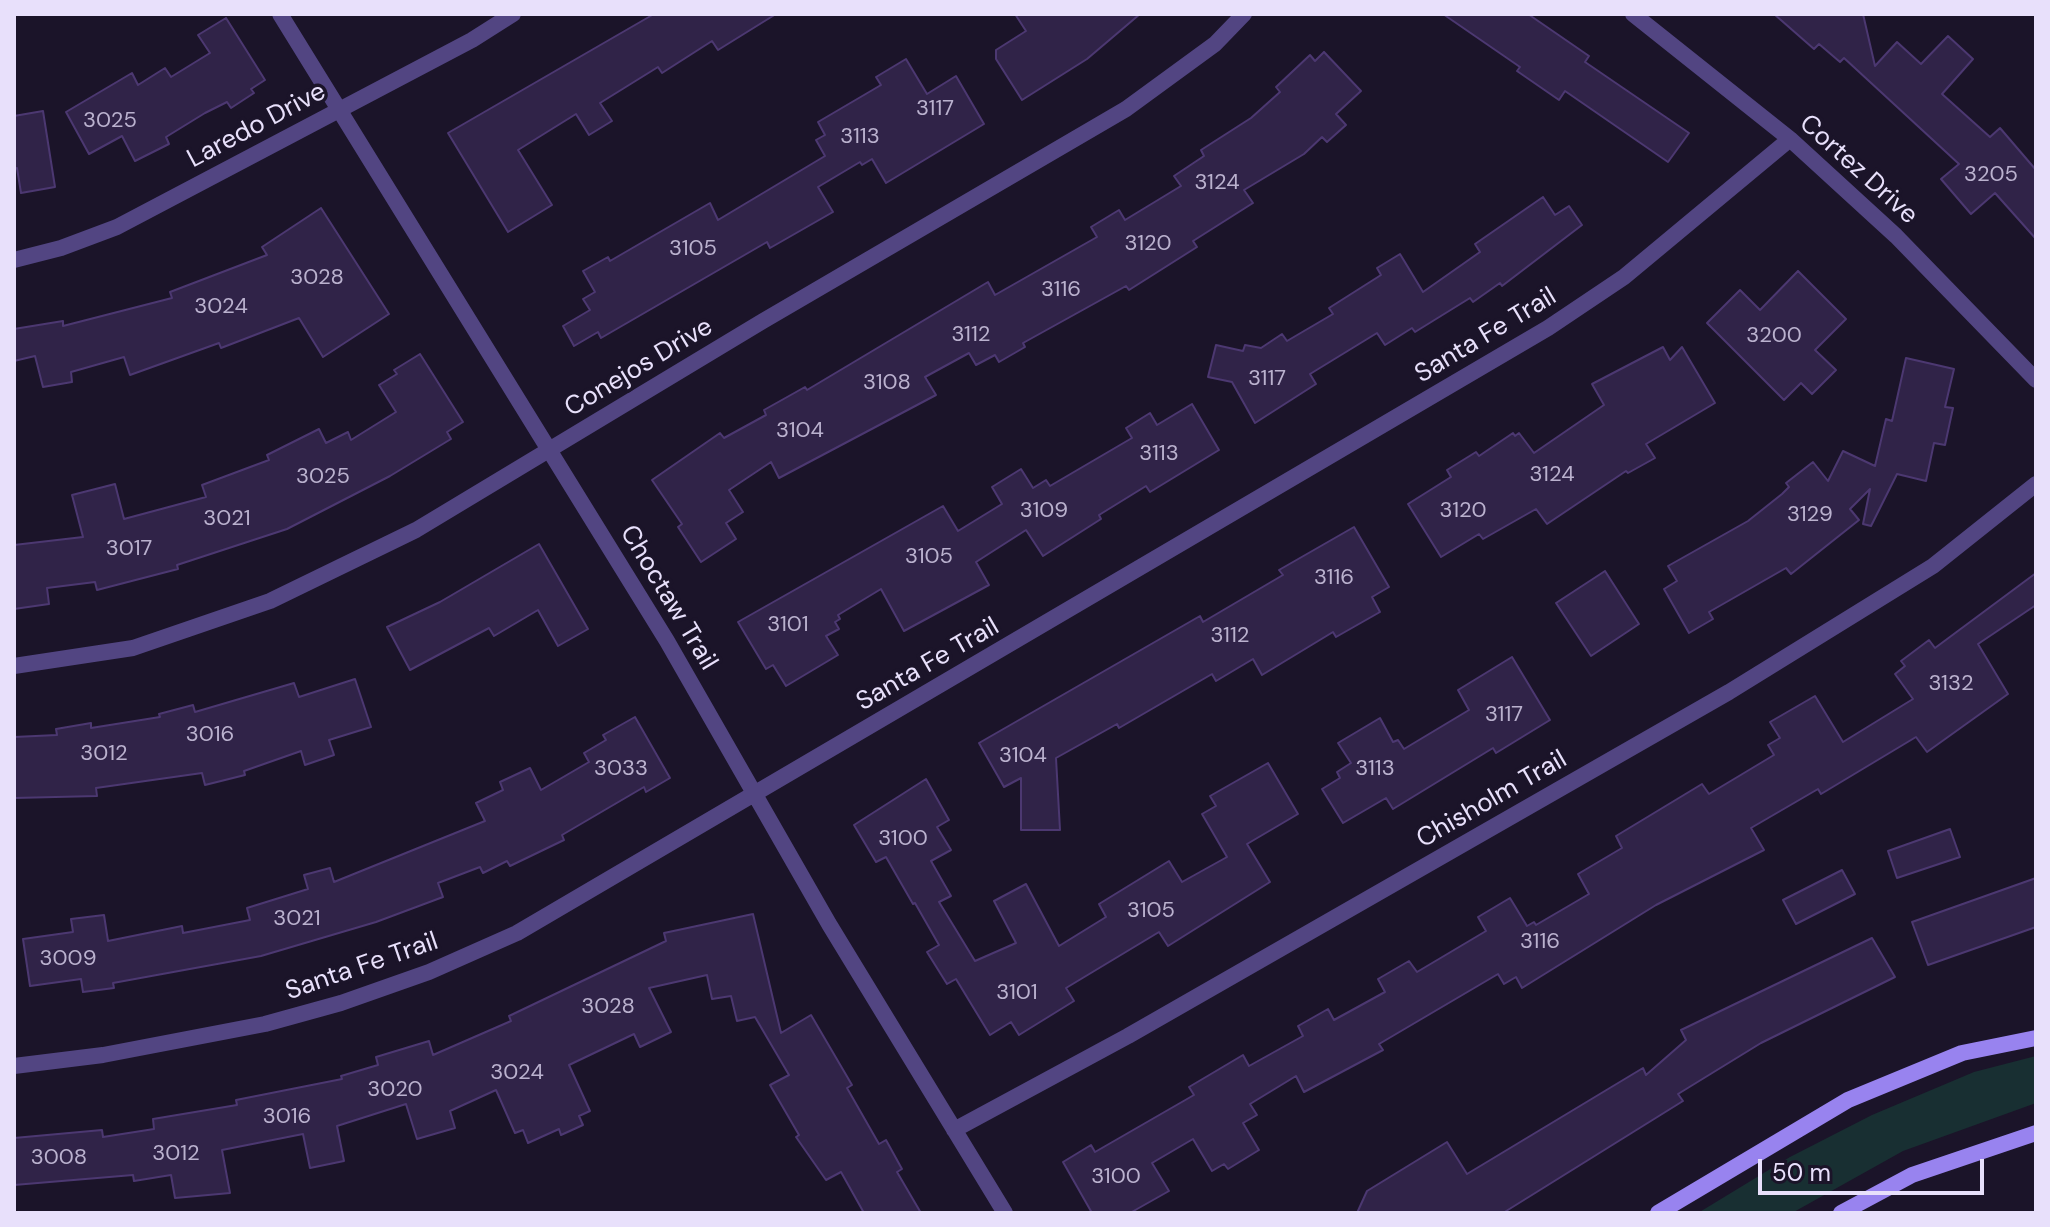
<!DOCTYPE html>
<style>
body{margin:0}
#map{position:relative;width:2050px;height:1227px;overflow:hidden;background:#1b1429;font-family:"DM Sans",sans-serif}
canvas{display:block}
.frame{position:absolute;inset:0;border:16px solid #e8e0fb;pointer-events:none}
.scale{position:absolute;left:1758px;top:1159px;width:226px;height:36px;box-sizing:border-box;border:4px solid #e8e0fb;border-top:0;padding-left:10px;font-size:24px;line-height:28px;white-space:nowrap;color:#e8e0fb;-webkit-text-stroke:6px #1b1429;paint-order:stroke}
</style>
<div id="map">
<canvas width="2050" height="1227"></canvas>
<div class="frame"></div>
<div class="scale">50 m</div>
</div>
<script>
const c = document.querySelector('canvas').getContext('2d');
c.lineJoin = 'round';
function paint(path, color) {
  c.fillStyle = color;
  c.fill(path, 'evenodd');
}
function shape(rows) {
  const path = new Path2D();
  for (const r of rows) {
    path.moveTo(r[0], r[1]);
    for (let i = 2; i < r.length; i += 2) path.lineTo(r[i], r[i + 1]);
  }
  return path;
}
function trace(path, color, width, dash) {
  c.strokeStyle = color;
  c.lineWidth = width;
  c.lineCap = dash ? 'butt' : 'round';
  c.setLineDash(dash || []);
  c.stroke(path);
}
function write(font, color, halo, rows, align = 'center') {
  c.font = font + ' "DM Sans",sans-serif';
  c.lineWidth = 7;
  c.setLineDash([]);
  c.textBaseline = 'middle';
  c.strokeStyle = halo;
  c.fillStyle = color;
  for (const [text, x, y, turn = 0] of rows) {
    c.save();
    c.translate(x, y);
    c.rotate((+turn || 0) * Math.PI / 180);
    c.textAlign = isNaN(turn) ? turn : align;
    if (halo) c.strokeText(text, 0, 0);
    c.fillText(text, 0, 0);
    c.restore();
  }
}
paint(shape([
 [2036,1056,2036,1103,1903,1151,1792,1213,1698,1213,1790,1157,1872,1115,1974,1072]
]), '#182f32');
const building = shape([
 [654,14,776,14,718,50,712,41,662,73,658,67,600,103,612,121,589,135,576,114,518,150,552,205,508,232,448,133,654,14],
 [1015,14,1140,14,1087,59,1022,100,996,59,996,50,1026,31,1015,14],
 [1443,14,1528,14,1589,56,1585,62,1689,133,1668,162,1565,91,1559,100,1517,71,1520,67,1443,14],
 [1774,14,1863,14,1875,66,1897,42,1921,64,1948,36,1973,59,1942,94,1990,137,2000,128,2036,170,2036,239,1995,193,1971,214,1941,179,1959,164,1844,58,1840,62,1819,44,1814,49,1774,14],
 [226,18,265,80,251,89,254,93,231,108,227,102,205,113,166,137,169,144,135,161,122,136,89,154,66,112,132,73,138,85,165,68,171,77,210,53,198,35,226,18],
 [1324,52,1361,91,1336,114,1346,125,1327,142,1322,137,1304,154,1244,190,1253,203,1193,241,1197,247,1129,290,1126,286,1023,343,1025,347,999,362,995,355,976,365,969,353,925,377,936,395,779,478,771,462,729,490,743,512,726,523,736,539,701,562,678,527,682,524,652,480,720,433,724,438,766,415,764,410,805,387,807,390,988,282,995,295,1097,237,1091,227,1119,210,1125,220,1181,186,1174,176,1204,156,1201,150,1251,118,1280,92,1276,87,1310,55,1315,61,1324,52],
 [906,59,927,94,956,76,984,124,886,183,872,159,862,165,860,162,818,187,833,212,770,248,767,242,601,338,598,332,574,346,563,326,590,310,583,299,595,292,583,271,608,257,610,261,710,203,718,220,825,156,816,140,825,135,818,122,881,85,876,77,906,59],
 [43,111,55,187,21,193,17,168,14,169,14,116,43,111],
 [1543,197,1555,215,1569,206,1582,225,1502,286,1500,283,1473,302,1470,298,1415,332,1412,328,1385,345,1377,333,1310,374,1316,384,1255,423,1232,382,1208,377,1216,345,1243,351,1245,345,1261,348,1282,334,1287,341,1333,314,1329,308,1381,275,1377,268,1400,254,1423,292,1480,252,1475,244,1543,197],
 [321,208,389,314,323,357,299,318,221,348,219,343,130,375,124,357,71,372,72,382,43,387,35,356,14,361,14,329,63,321,63,326,172,298,170,292,267,255,262,247,321,208],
 [1798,271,1846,319,1815,350,1836,370,1812,394,1801,383,1784,400,1707,323,1740,290,1760,310,1798,271],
 [1663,347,1670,360,1682,347,1715,403,1646,444,1655,458,1628,473,1626,471,1547,524,1536,509,1483,539,1479,534,1441,557,1408,504,1451,477,1447,470,1476,452,1479,456,1513,433,1515,436,1519,433,1534,453,1604,405,1592,384,1663,347],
 [420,354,463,422,447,432,451,439,390,476,287,529,177,565,178,569,97,590,95,582,47,588,49,604,14,609,14,545,83,537,72,495,115,484,124,519,206,497,202,485,269,460,267,455,319,429,326,443,348,432,351,440,396,412,379,385,397,374,394,370,420,354],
 [1906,358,1954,369,1945,407,1953,408,1945,445,1934,443,1926,481,1897,474,1871,526,1863,524,1870,489,1850,509,1859,520,1791,574,1786,568,1709,612,1713,619,1689,633,1664,589,1677,581,1668,566,1748,521,1782,494,1789,487,1786,483,1813,462,1828,481,1843,451,1875,466,1886,419,1892,421,1906,358],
 [1192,404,1219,450,1150,492,1146,486,1099,515,1101,519,1043,556,1026,530,976,562,989,585,904,631,881,589,838,615,840,619,835,622,839,629,826,636,838,655,786,686,773,665,766,669,738,622,943,506,958,531,1002,504,992,487,1021,469,1033,488,1046,480,1050,486,1132,438,1126,428,1150,413,1157,425,1192,404],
 [1354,527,1389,587,1372,597,1380,612,1336,637,1333,632,1262,675,1253,659,1216,681,1212,674,1119,728,1117,724,1056,758,1060,830,1021,830,1021,778,1004,787,979,743,1200,616,1203,622,1283,575,1279,570,1354,527],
 [539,544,588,629,558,646,538,610,494,636,489,628,410,670,387,627,440,602,539,544],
 [1605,571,1639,624,1591,656,1556,603,1605,571],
 [2036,573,2036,605,1978,644,2008,694,1927,752,1916,737,1821,794,1818,789,1751,828,1764,850,1656,905,1522,988,1516,977,1504,984,1498,974,1379,1044,1383,1050,1304,1092,1296,1076,1250,1104,1257,1115,1243,1123,1259,1150,1228,1169,1224,1164,1212,1171,1193,1139,1152,1163,1169,1191,1130,1213,1092,1213,1063,1162,1091,1145,1095,1152,1194,1095,1189,1087,1243,1055,1249,1066,1303,1036,1298,1026,1328,1009,1334,1020,1385,992,1378,979,1409,961,1417,972,1486,931,1478,917,1510,898,1527,926,1534,922,1536,925,1589,894,1578,874,1622,848,1616,836,1702,784,1709,794,1774,755,1768,745,1780,738,1770,722,1815,696,1843,742,1913,699,1895,674,1905,666,1901,661,1929,640,1935,648,2036,573],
 [1512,657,1550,720,1496,753,1493,748,1393,809,1386,798,1343,823,1322,789,1340,778,1337,772,1351,763,1338,743,1380,718,1393,742,1398,740,1404,749,1469,710,1458,690,1512,657],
 [355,679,371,727,329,740,334,755,305,765,301,751,244,771,245,775,205,785,202,773,96,788,97,796,14,798,14,737,57,735,56,729,91,723,91,728,160,717,159,714,193,705,195,712,294,683,299,697,355,679],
 [635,717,670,778,646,792,644,787,562,835,564,840,510,866,507,861,483,873,480,867,438,883,443,897,376,922,261,956,113,983,114,988,83,992,81,979,30,986,23,939,73,932,71,919,104,915,108,941,182,926,183,933,250,920,247,908,308,889,304,875,330,868,334,882,485,821,476,803,503,790,500,782,530,768,541,790,589,762,584,753,606,740,603,735,635,717],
 [1268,763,1298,814,1247,844,1270,882,1168,946,1159,932,1066,988,1074,1001,1019,1035,1011,1022,990,1035,956,979,947,984,927,952,939,945,915,903,913,904,886,857,876,862,854,825,926,779,949,820,937,827,951,850,931,861,951,896,939,902,975,961,1016,943,994,901,1026,884,1059,946,1106,917,1099,904,1169,861,1182,882,1227,857,1202,814,1216,806,1210,796,1268,763],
 [1950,829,1960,857,1897,878,1888,851,1950,829],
 [1842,870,1855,894,1796,924,1783,900,1842,870],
 [2036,878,2036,927,1928,965,1912,922,2036,878],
 [753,914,781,1033,811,1015,852,1085,847,1088,879,1144,886,1140,902,1169,897,1172,921,1213,864,1213,841,1172,826,1180,796,1137,799,1135,770,1085,789,1075,755,1017,737,1021,731,996,712,999,707,975,649,988,671,1032,640,1047,634,1034,569,1065,590,1111,579,1116,583,1125,561,1135,559,1129,528,1143,523,1130,515,1133,496,1090,450,1111,455,1128,417,1139,406,1104,337,1126,344,1161,310,1168,303,1134,222,1150,230,1193,175,1198,171,1175,134,1181,133,1175,14,1185,14,1138,102,1130,103,1137,154,1129,153,1119,237,1105,236,1100,342,1079,341,1076,378,1065,376,1057,429,1041,433,1055,511,1021,509,1016,666,941,664,933,753,914],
 [1872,938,1895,977,1761,1043,1678,1094,1683,1101,1503,1213,1357,1213,1367,1191,1447,1142,1467,1174,1643,1068,1646,1075,1686,1040,1681,1030,1872,938]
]);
paint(building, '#302348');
trace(building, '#4c3871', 2);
trace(shape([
 [280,14,667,641,829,924,1005,1213],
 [1633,14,1790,139,1896,236,2036,380],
 [14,260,61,248,117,227,472,40,513,14],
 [14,666,133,648,270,601,416,530,763,321,1126,109,1215,44,1244,14],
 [14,1066,103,1055,265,1024,341,1003,429,972,517,933,1548,328,1624,277,1790,139],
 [954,1130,1128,1036,1729,692,1933,566,2036,484]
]), '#524582', 16);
trace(shape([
 [1658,1213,1848,1100,1962,1053,2036,1038],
 [1841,1213,1912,1175,2036,1133]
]), '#9883ef', 16);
write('22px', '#bab1ce', null, [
 ["3117",935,109],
 ["3025",110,121],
 ["3113",860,137],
 ["3205",1991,175],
 ["3124",1217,183],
 ["3120",1148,244],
 ["3105",693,249],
 ["3028",317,278],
 ["3116",1061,290],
 ["3024",221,307],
 ["3112",971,335],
 ["3200",1774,336],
 ["3117",1267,379],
 ["3108",887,383],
 ["3104",800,431],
 ["3113",1159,454],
 ["3124",1552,475],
 ["3025",323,477],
 ["3109",1044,511],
 ["3120",1463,511],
 ["3129",1810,515],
 ["3021",227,519],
 ["3017",129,549],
 ["3105",929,557],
 ["3116",1334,578],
 ["3101",788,625],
 ["3112",1230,636],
 ["3132",1951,684],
 ["3117",1504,715],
 ["3016",210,735],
 ["3012",104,754],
 ["3104",1023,756],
 ["3033",621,769],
 ["3113",1375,769],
 ["3100",903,839],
 ["3105",1151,911],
 ["3021",297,919],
 ["3116",1540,942],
 ["3009",68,959],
 ["3101",1017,993],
 ["3028",608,1007],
 ["3024",517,1073],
 ["3020",395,1090],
 ["3016",287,1117],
 ["3012",176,1154],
 ["3008",59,1158],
 ["3100",1116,1177]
]);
write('26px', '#e8e0fb', '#1b1429', [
 ["Laredo Drive",257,126,-28],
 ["Cortez Drive",1858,170,42],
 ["Santa Fe Trail",1486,336,-31],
 ["Conejos Drive",639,368,-31],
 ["Choctaw Trail",668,598,59],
 ["Santa Fe Trail",928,665,-30],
 ["Chisholm Trail",1492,800,-30],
 ["Santa Fe Trail",362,967,-19]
]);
</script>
